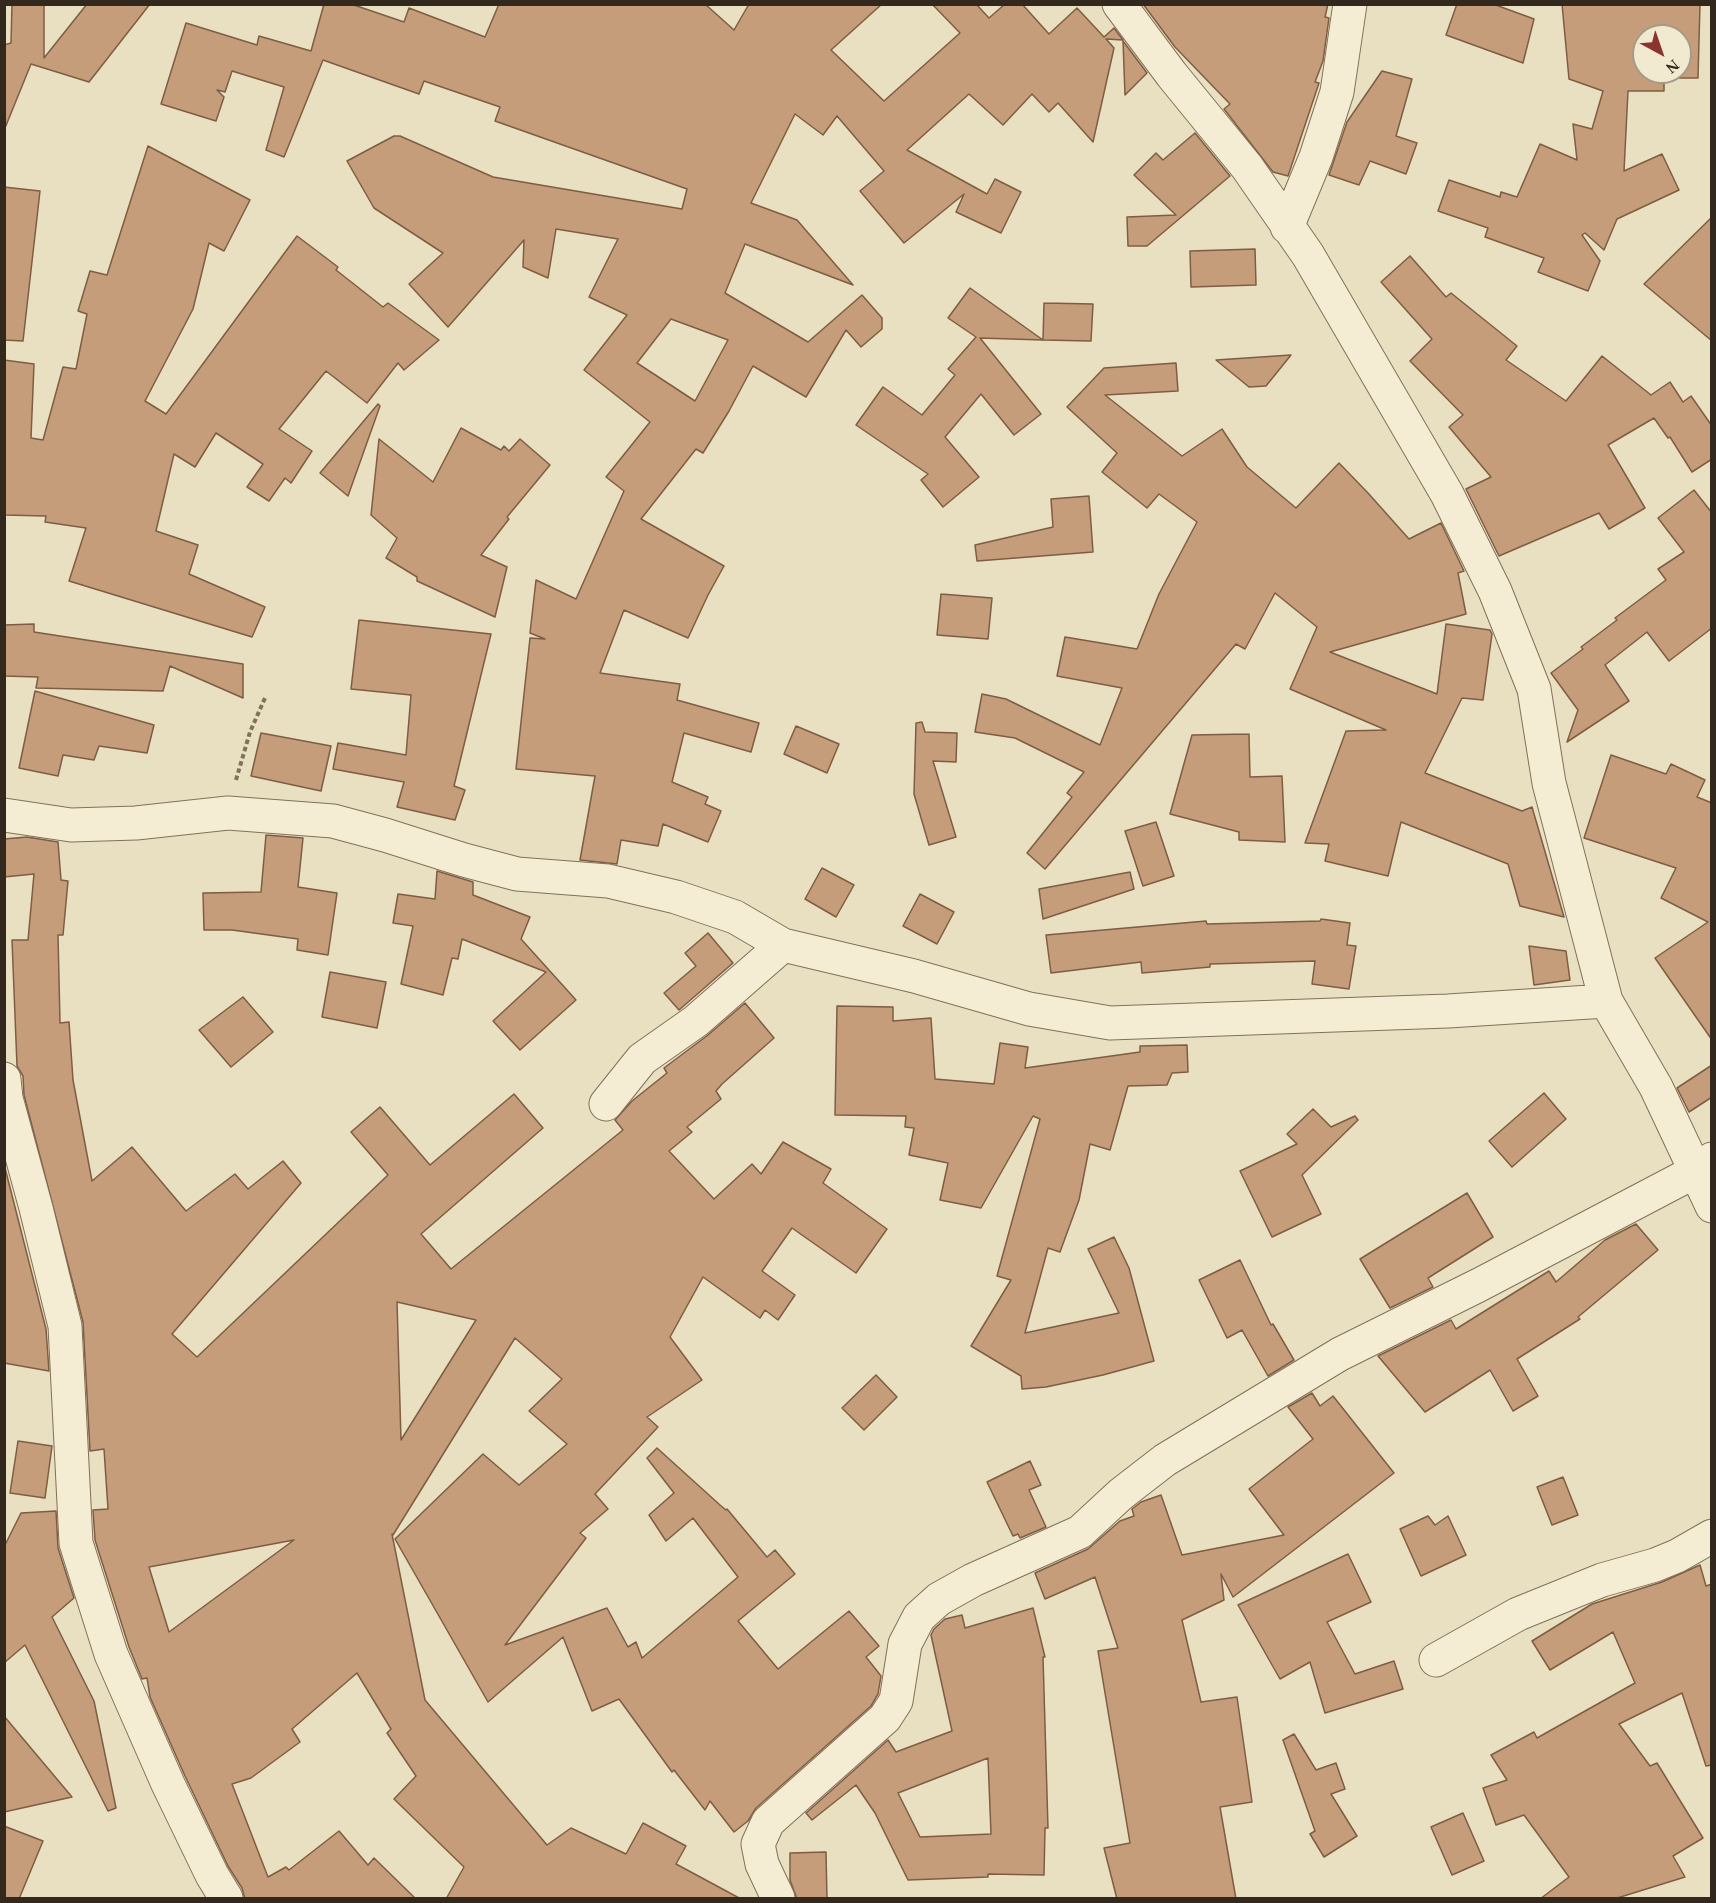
<!DOCTYPE html>
<style>
body{margin:0}
#map{position:relative;width:1716px;height:1903px;overflow:hidden;background:#e9e0c1;font-family:"Times New Roman",serif}
canvas{display:block}
.frame{position:absolute;inset:0;border:6px solid #32281d;pointer-events:none}
.north{position:absolute;left:1632px;top:24px;width:60px;height:60px;box-sizing:border-box;background:#f2ead0;border:2px solid #a59c88;border-radius:50%;rotate:140deg;font-size:16px;font-weight:700;line-height:24px;text-align:center;color:#32281d}
.north::after{content:'';display:block;margin:auto;width:21px;height:27px;background:#8b342f;clip-path:polygon(50% 0,100% 100%,50% 72%,0 100%)}
</style>
<div id="map">
<canvas width="1716" height="1903"></canvas>
<div class="frame"></div>
<div class="north">N</div>
</div>
<script>
const c = document.querySelector('canvas').getContext('2d');
c.lineJoin = 'round';
function paint(path, color) {
  c.fillStyle = color;
  c.fill(path, 'evenodd');
}
function shape(rows) {
  const path = new Path2D();
  for (const r of rows) {
    path.moveTo(r[0], r[1]);
    for (let i = 2; i < r.length; i += 2) path.lineTo(r[i], r[i + 1]);
  }
  return path;
}
function trace(path, color, width, dash) {
  c.strokeStyle = color;
  c.lineWidth = width;
  c.lineCap = dash ? 'butt' : 'round';
  c.setLineDash(dash || []);
  c.stroke(path);
}
const building = shape([
 [12,4,44,4,44,58,87,4,150,4,89,82,31,64,5,128,4,45,11,43,12,4],
 [324,4,351,4,404,22,409,8,485,37,499,4,705,4,734,30,749,4,882,4,831,50,884,101,960,33,932,4,976,4,989,18,1005,4,1022,4,1049,34,1077,8,1104,37,1114,28,1123,40,1106,39,1114,48,1093,142,1058,103,1049,112,1032,94,1003,125,969,94,907,150,987,194,995,179,1021,192,1001,233,956,212,964,194,904,243,860,191,884,171,837,116,823,135,795,114,751,203,797,220,853,285,745,244,725,293,808,342,862,295,882,318,882,329,861,347,846,330,806,397,753,366,729,411,703,453,696,449,641,519,724,566,708,595,688,638,624,610,600,673,680,684,677,700,759,723,751,752,684,733,672,782,708,797,705,804,721,811,708,842,663,824,658,846,621,840,617,864,580,860,595,776,516,769,530,638,545,639,530,633,536,580,576,599,624,491,606,477,650,422,584,370,627,315,589,297,618,239,556,229,548,278,523,267,524,240,448,327,409,284,443,253,374,208,347,161,394,136,400,136,493,177,682,209,687,189,495,121,500,107,424,81,419,94,323,60,284,157,266,150,284,87,232,71,225,92,217,90,224,97,216,121,161,104,186,23,257,45,259,36,311,51,324,4],
 [671,319,728,340,695,401,637,363,671,319],
 [1143,4,1328,4,1325,17,1329,18,1323,61,1315,82,1319,83,1288,176,1273,172,1224,109,1230,104,1175,47,1143,4],
 [1457,4,1493,4,1534,19,1523,63,1446,35,1457,4],
 [1562,4,1700,4,1698,78,1664,78,1664,91,1628,91,1624,171,1662,154,1679,190,1617,219,1604,250,1585,233,1582,235,1600,261,1588,291,1538,272,1544,258,1485,237,1488,228,1438,211,1449,180,1500,197,1501,192,1517,197,1540,144,1577,160,1573,124,1592,129,1603,91,1569,79,1562,4],
 [1644,36,1680,36,1680,72,1644,72,1644,36],
 [1123,41,1147,73,1125,95,1123,41],
 [1382,71,1412,79,1396,136,1417,143,1406,174,1370,161,1359,185,1329,175,1347,122,1382,71],
 [1195,133,1230,176,1147,246,1128,246,1127,217,1176,215,1134,175,1156,153,1163,160,1195,133],
 [148,146,250,200,224,251,209,243,193,309,145,401,166,414,297,236,338,267,336,270,383,307,388,303,439,340,404,370,398,363,367,403,326,371,279,429,312,451,291,483,285,478,269,501,247,487,263,464,216,433,195,467,174,454,156,531,198,545,189,574,265,607,252,637,69,581,86,528,45,522,46,516,4,515,4,360,34,364,31,438,43,440,63,367,76,369,87,314,78,311,90,271,107,275,148,146],
 [4,187,40,191,23,341,4,340,4,187],
 [1712,217,1712,341,1644,284,1712,217],
 [1255,249,1256,285,1191,287,1190,251,1255,249],
 [1410,256,1446,297,1451,293,1517,346,1506,360,1566,401,1602,356,1651,395,1670,382,1683,402,1691,396,1712,426,1712,459,1692,472,1670,437,1668,438,1654,418,1608,445,1645,508,1609,529,1599,513,1499,556,1466,489,1491,477,1449,427,1463,415,1410,361,1432,339,1381,282,1410,256],
 [970,288,1043,340,980,338,1041,414,1014,435,981,394,945,437,979,477,943,507,921,480,928,474,856,425,883,387,922,415,955,375,948,369,976,337,948,318,970,288],
 [1044,303,1093,304,1091,341,1043,340,1044,303],
 [1291,355,1266,386,1249,387,1216,360,1291,355],
 [1176,363,1178,391,1105,395,1182,456,1222,429,1247,467,1296,508,1339,463,1368,493,1409,539,1441,523,1464,571,1458,573,1466,614,1330,652,1437,694,1446,624,1490,630,1492,634,1483,700,1462,698,1425,773,1522,811,1532,807,1564,917,1520,906,1508,864,1401,822,1388,876,1325,861,1329,844,1305,843,1346,731,1386,730,1290,689,1317,627,1275,593,1245,649,1236,644,1045,869,1027,853,1072,797,1067,793,1084,772,1015,738,975,732,982,694,1006,699,1100,745,1122,688,1057,676,1065,637,1137,649,1159,594,1197,522,1159,494,1147,508,1102,472,1117,453,1067,407,1104,368,1176,363],
 [378,404,380,406,348,496,320,473,378,404],
 [461,428,501,450,504,446,509,451,520,439,550,465,507,517,509,519,481,555,507,567,495,617,417,581,417,577,386,558,397,538,371,515,379,439,433,482,461,428],
 [1694,490,1712,513,1712,628,1669,661,1647,632,1605,665,1629,701,1567,742,1578,710,1551,673,1583,649,1581,647,1617,620,1615,618,1666,580,1658,569,1684,552,1658,518,1694,490],
 [1089,496,1093,552,977,561,975,545,1053,527,1051,499,1089,496],
 [941,594,992,598,988,639,937,635,941,594],
 [359,620,491,634,454,786,465,790,455,820,397,807,404,782,333,769,338,743,406,755,411,695,351,689,359,620],
 [34,624,34,632,243,664,243,698,170,666,163,691,36,688,38,677,4,676,4,625,34,624],
 [35,691,154,725,147,753,99,746,94,760,63,755,58,776,19,768,35,691],
 [922,722,925,732,957,733,956,762,933,761,956,837,929,845,914,794,916,723,922,722],
 [796,726,839,744,827,773,784,754,796,726],
 [261,733,331,746,321,791,251,776,261,733],
 [1249,734,1250,777,1282,776,1285,842,1239,840,1239,832,1170,814,1192,735,1249,734],
 [1611,755,1666,774,1671,764,1705,780,1697,797,1712,803,1712,1040,1655,958,1708,922,1661,898,1676,868,1584,838,1611,755],
 [1156,822,1174,876,1143,886,1125,831,1156,822],
 [266,835,303,838,298,887,337,893,328,955,297,950,298,939,232,930,204,930,203,893,261,892,266,835],
 [27,837,58,842,61,880,68,881,63,935,58,935,60,1023,69,1022,73,1080,92,1181,132,1147,186,1211,235,1174,248,1189,283,1161,301,1183,172,1334,197,1357,388,1175,351,1132,380,1107,430,1165,514,1094,543,1128,421,1234,451,1269,623,1130,615,1120,632,1101,667,1073,664,1068,708,1035,745,1003,774,1038,722,1084,716,1091,721,1099,687,1127,692,1132,669,1151,714,1199,752,1164,761,1174,783,1142,831,1169,823,1183,887,1229,856,1273,792,1228,762,1271,795,1295,778,1320,765,1310,760,1318,703,1277,670,1337,702,1380,647,1417,658,1427,595,1494,608,1509,580,1533,586,1538,505,1645,607,1608,628,1647,636,1642,642,1658,738,1577,693,1518,666,1541,649,1515,674,1493,647,1458,657,1448,720,1505,726,1510,727,1509,767,1557,775,1550,795,1574,738,1621,778,1669,849,1611,879,1646,866,1657,881,1676,878,1694,871,1706,756,1808,748,1821,734,1832,710,1801,705,1810,674,1770,672,1772,619,1699,592,1711,563,1637,488,1702,395,1539,483,1454,519,1485,567,1444,529,1411,562,1379,515,1338,393,1535,392,1534,425,1700,547,1845,571,1828,626,1854,643,1823,686,1846,676,1864,741,1899,446,1899,464,1867,394,1799,416,1776,387,1733,391,1729,357,1673,292,1729,300,1742,251,1778,232,1784,268,1877,286,1867,289,1870,339,1831,368,1865,374,1858,416,1899,245,1899,242,1888,228,1866,185,1776,150,1697,147,1678,142,1679,129,1647,95,1540,93,1510,108,1509,104,1449,90,1451,83,1322,24,1095,23,1076,17,1066,12,940,28,940,34,874,4,877,4,839,27,837],
 [397,1302,476,1320,401,1440,397,1302],
 [294,1540,169,1632,149,1567,294,1540],
 [822,868,854,885,836,917,805,899,822,868],
 [437,871,473,882,473,895,530,917,521,939,576,1000,520,1050,493,1021,546,972,462,939,458,959,452,958,443,995,401,984,413,926,393,923,398,894,435,899,437,871],
 [1130,872,1134,889,1043,919,1039,889,1130,872],
 [920,894,954,912,937,944,903,926,920,894],
 [1321,919,1350,923,1347,945,1356,946,1349,989,1312,984,1315,961,1210,964,1210,967,1142,973,1141,962,1051,973,1046,935,1206,921,1207,924,1320,921,1321,919],
 [708,933,733,963,679,1010,664,993,696,966,685,953,708,933],
 [1529,946,1566,951,1570,980,1534,985,1529,946],
 [330,972,386,982,377,1028,322,1017,330,972],
 [243,997,273,1032,231,1067,199,1030,243,997],
 [837,1006,893,1007,893,1021,931,1018,935,1079,994,1084,1000,1043,1028,1047,1025,1068,1140,1052,1140,1046,1187,1045,1188,1072,1172,1073,1167,1085,1128,1086,1110,1150,1090,1144,1079,1200,1060,1252,1048,1248,1025,1333,1119,1313,1088,1249,1114,1237,1129,1268,1154,1361,1103,1375,1046,1387,1022,1389,1021,1376,971,1346,1011,1280,997,1276,1040,1119,1033,1116,981,1208,940,1200,948,1163,909,1155,914,1128,905,1127,906,1116,835,1115,837,1006],
 [1712,1065,1712,1097,1689,1112,1677,1088,1712,1065],
 [1544,1093,1566,1119,1512,1167,1489,1141,1544,1093],
 [1313,1109,1331,1127,1355,1116,1358,1120,1302,1175,1321,1214,1272,1237,1240,1171,1297,1144,1287,1134,1313,1109],
 [4,1164,46,1329,49,1371,4,1363,4,1164],
 [1467,1193,1493,1237,1428,1278,1433,1287,1390,1308,1360,1259,1467,1193],
 [1636,1224,1658,1250,1578,1317,1580,1319,1517,1359,1538,1396,1513,1411,1490,1370,1425,1412,1378,1356,1451,1320,1456,1329,1549,1271,1556,1282,1605,1240,1636,1224],
 [1240,1260,1271,1325,1273,1324,1294,1360,1268,1376,1242,1330,1227,1338,1199,1280,1240,1260],
 [876,1375,897,1397,864,1430,842,1408,876,1375],
 [1312,1393,1320,1406,1333,1396,1394,1473,1233,1597,1221,1574,1224,1600,1182,1620,1201,1702,1237,1697,1252,1802,1220,1807,1236,1899,1117,1899,1104,1848,1130,1843,1098,1651,1118,1648,1095,1577,1045,1599,1035,1573,1088,1549,1120,1521,1134,1516,1132,1509,1141,1502,1161,1495,1182,1555,1284,1535,1249,1489,1313,1439,1288,1407,1312,1393],
 [18,1441,52,1446,45,1498,10,1493,18,1441],
 [1030,1461,1041,1485,1029,1490,1046,1527,1020,1538,1018,1534,1013,1536,987,1482,1030,1461],
 [1563,1477,1578,1515,1552,1525,1537,1487,1563,1477],
 [56,1511,58,1548,74,1598,52,1617,94,1701,116,1808,108,1811,25,1645,4,1663,4,1547,21,1513,56,1511],
 [1428,1516,1435,1525,1448,1516,1466,1555,1421,1576,1400,1529,1428,1516],
 [1348,1554,1371,1602,1327,1622,1355,1674,1394,1661,1403,1689,1325,1713,1310,1662,1280,1679,1238,1605,1348,1554],
 [1700,1565,1706,1586,1712,1584,1712,1765,1706,1766,1682,1693,1619,1724,1650,1766,1657,1763,1703,1838,1673,1856,1685,1877,1614,1899,1540,1899,1569,1877,1524,1815,1496,1825,1483,1788,1507,1780,1491,1755,1534,1732,1537,1738,1635,1683,1613,1632,1550,1670,1532,1641,1592,1604,1662,1582,1700,1565],
 [1033,1608,1045,1657,1043,1657,1048,1828,1045,1828,1044,1875,988,1874,988,1877,908,1880,875,1813,856,1785,812,1820,806,1813,888,1740,896,1752,952,1731,931,1635,934,1629,945,1619,962,1615,965,1628,1033,1608],
 [988,1758,991,1834,920,1837,898,1793,988,1758],
 [4,1716,72,1797,4,1812,4,1716],
 [1294,1734,1316,1770,1336,1763,1345,1789,1331,1794,1357,1836,1324,1857,1310,1834,1315,1831,1283,1740,1294,1734],
 [1463,1813,1484,1861,1452,1875,1431,1827,1463,1813],
 [4,1826,43,1841,19,1899,4,1899,4,1826],
 [826,1852,827,1899,797,1899,790,1880,790,1853,826,1852]
]);
paint(building, '#c59d7a');
trace(building, '#7e5d42', 1.5);
const minor = shape([
 [1119,4,1172,75,1247,167,1308,255,1447,494,1495,591,1534,689,1549,783,1606,1001,1656,1087,1712,1206],
 [1287,227,1316,157,1337,92,1350,4],
 [4,815,71,825,136,823,228,813,333,821,385,835,464,860,517,874,608,881,676,897,735,917,783,945,914,976,1029,1009,1110,1023,1448,1011,1606,1001],
 [4,1079,6,1098,36,1208,65,1326,76,1543,111,1654,168,1784,212,1875,226,1898],
 [606,1104,642,1059,696,1021,783,945],
 [1436,1660,1518,1614,1602,1580,1655,1565,1677,1556,1712,1536],
 [778,1898,762,1864,758,1844,768,1822,885,1718,896,1701,905,1644,919,1617,939,1599,973,1580,1080,1532,1121,1494,1165,1460,1340,1354,1479,1285,1696,1171,1712,1159]
]);
trace(minor, '#81715a', 35);
trace(shape([
 [236,780,250,732,265,698]
]), '#81715a', 4, [4.5, 3]);
trace(minor, '#f5edd3', 33);
</script>
